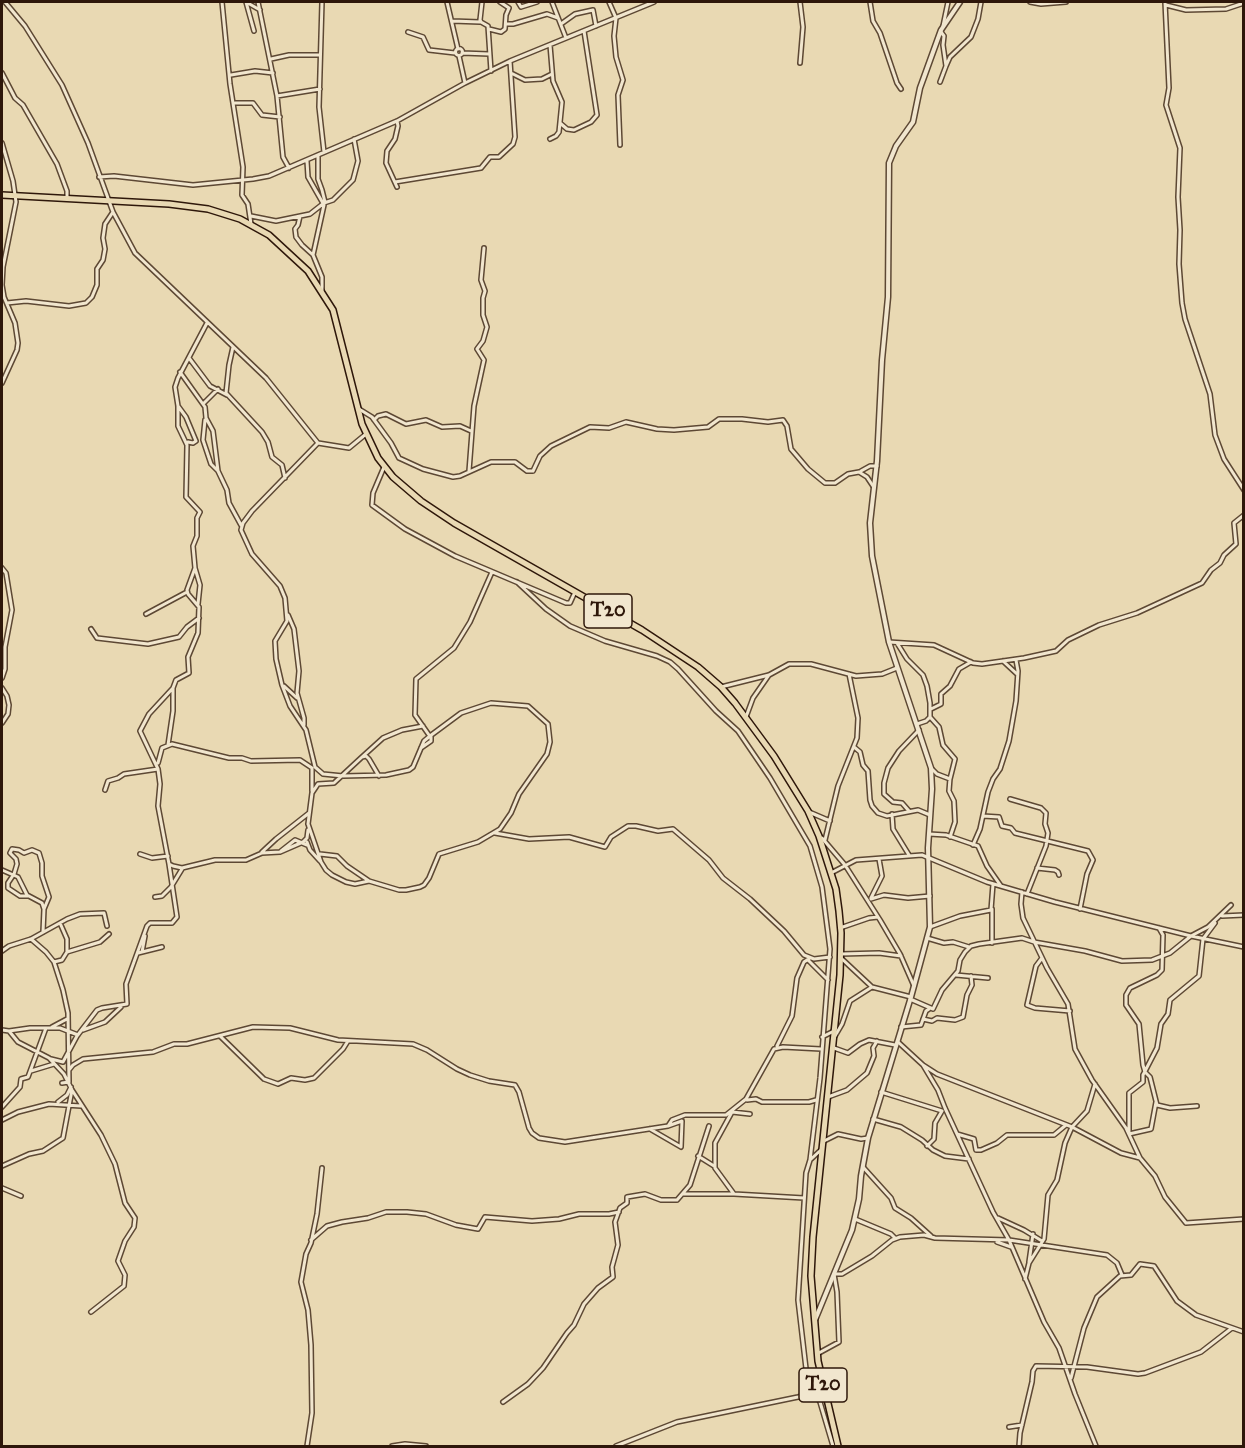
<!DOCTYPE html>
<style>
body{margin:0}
#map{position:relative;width:1245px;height:1448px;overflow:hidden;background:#e9d9b3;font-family:"IM FELL Great Primer",serif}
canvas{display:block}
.frame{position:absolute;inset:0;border:3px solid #2e170a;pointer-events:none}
</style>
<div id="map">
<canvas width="1245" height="1448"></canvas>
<div class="frame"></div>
</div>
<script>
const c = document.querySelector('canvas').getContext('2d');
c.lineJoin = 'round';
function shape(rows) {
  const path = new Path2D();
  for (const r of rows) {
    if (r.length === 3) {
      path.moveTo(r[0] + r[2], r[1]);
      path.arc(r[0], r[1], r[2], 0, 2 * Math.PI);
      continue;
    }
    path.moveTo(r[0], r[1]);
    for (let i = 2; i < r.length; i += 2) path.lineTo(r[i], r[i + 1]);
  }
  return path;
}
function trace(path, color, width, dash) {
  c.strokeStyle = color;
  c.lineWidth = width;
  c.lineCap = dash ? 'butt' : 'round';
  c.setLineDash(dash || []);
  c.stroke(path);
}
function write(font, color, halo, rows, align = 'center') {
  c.font = font + ' "IM FELL Great Primer",serif';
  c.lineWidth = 6;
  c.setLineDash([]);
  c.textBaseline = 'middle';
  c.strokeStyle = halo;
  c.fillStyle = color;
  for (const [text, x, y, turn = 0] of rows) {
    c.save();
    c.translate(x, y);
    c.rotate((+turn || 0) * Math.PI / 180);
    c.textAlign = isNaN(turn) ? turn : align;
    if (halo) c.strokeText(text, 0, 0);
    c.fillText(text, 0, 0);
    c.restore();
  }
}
const minor = shape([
 [5,2,25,26,62,85,88,143,113,212,135,253,266,378,318,443,349,448,366,434],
 [222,2,230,84,243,167,242,195,248,204,251,224],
 [246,2,254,31],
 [246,2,260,10],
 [258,2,277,96,283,157,289,168],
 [322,2,319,107,324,152],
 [447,2,458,49],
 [482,2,480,20,481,22,488,26,491,71],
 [518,2,521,7,537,2],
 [552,2,566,38],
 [609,2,616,18,614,36,616,57,623,80,618,95,620,145],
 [870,2,873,21,880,33,897,83,901,89],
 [1030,2,1041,4,1066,2],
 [1165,2,1169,88,1166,105,1180,148,1178,197,1180,230,1179,264,1182,303,1185,319,1210,394,1215,435,1224,459,1244,490],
 [1166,5,1186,10,1226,9,1244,3],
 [452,21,480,22],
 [506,24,513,24,547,14,558,18],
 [561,24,575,14,593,10,596,26],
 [943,26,948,2],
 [489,29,501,32,505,29,506,15,509,8,500,2],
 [408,32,423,37,429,50,455,53],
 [459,52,3.5],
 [462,53,489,54],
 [459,56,465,83],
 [271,59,289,55,320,55],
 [800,63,803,27,800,2],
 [946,66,950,57,971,37,978,19,981,2],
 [2,73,15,98,23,105,57,164,67,191,67,199],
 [511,73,525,80,542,79,552,74],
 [231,75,255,71,273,73],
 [940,82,946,66,943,45,944,36,941,32],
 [277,96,320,89],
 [235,103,253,103,262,115,280,117],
 [397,121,398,126,395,139,387,151,386,163,397,187],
 [560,123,567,129,574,130,591,122,597,115,584,31],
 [550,139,556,136,559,132,562,102,553,81,550,45],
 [2,143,13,181,16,202,3,267,2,285,4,297,15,323,18,343,17,350,2,383],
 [318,155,318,179,322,190,325,202],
 [307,161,308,177,324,205,313,255,322,277,322,290],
 [99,177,114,176,193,185,253,179,269,176,397,121,465,83,510,61,654,2],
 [395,182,481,168,490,157,499,157,513,144,515,137,510,61],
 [251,216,276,221,310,214,324,203,333,200,353,180,358,161,354,139],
 [300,216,298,225,295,229,296,237,302,245,313,255],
 [7,303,26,301,69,306,86,303,92,297,97,285,97,269,103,260,105,249,103,238,105,224,113,212],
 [207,323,178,378,175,387,178,406,178,426,187,445,186,497,200,512,197,518,197,536,193,546,195,568,187,590,188,594,199,607,198,633,188,657,189,673,176,680,173,688,149,714,140,731,158,769,160,784,158,806,169,864,173,866,182,868,215,860,246,860,262,853,280,852,303,842,307,838,308,830],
 [233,347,229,365,226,393,262,432,268,442,272,457,282,465,285,478],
 [189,358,210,386,227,395],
 [180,372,205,407,206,418,213,431,218,471,227,490,229,503,241,525],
 [204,403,218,389],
 [178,406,186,417,196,441,193,443,188,442],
 [359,409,372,417,391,443,399,458,423,469,453,477,460,476,491,462,515,462,527,471,533,471,540,456,551,446,590,427,609,428,626,422,657,429,674,430,708,427,719,419,742,419,768,422,783,420,787,426,791,449,808,469,825,483,835,483,848,474,859,472,867,477,873,486],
 [205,420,203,440,211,464,218,471],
 [374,420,378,416,386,414,406,424,426,420,442,427,460,426,471,431],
 [384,467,373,493,372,505,405,529,455,556,566,603,570,603,575,592],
 [469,471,474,406,484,360,477,349,483,341,487,327,483,315,483,298,485,291,481,280,484,248],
 [861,471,870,466,877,466],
 [2,568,6,573,12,610,5,647,5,669,2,678],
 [195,568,200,585,198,604],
 [517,582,546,609,570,626,605,641,657,656,670,662,678,669,716,711,738,731,770,778,810,846,822,887,830,949,820,1078,810,1160],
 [146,614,187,592],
 [288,615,294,629,299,671,297,693,304,718,304,725],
 [91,629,97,638,148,644,179,637,187,627,199,618],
 [889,642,934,645,973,663,982,664,1024,658,1056,651,1068,640,1099,625,1137,613,1202,583,1211,570,1220,563,1224,555,1236,544,1234,523,1244,515],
 [897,643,907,659,923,675,927,686,930,703,930,717,926,721,917,724],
 [1003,661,1017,674],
 [284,686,297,698],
 [721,687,769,675,789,664,811,664,856,676,882,674,897,668],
 [2,688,7,696,9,705,8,714,2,723],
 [931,709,941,704,941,694,950,686,959,669,971,662],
 [746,717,753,698,769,675],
 [930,717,939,727,943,745,955,759,950,779,937,774,931,768],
 [429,735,415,715,416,679,454,648,470,622,492,572],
 [168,745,173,711,173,688],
 [854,747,860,752,863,765,868,771,870,800,872,806,878,813,887,816,918,810,930,815],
 [421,748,431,741,431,735],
 [362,757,383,738,402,730,423,726],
 [158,763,162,748,172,744,229,758,242,758,251,761,300,760,312,768],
 [105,790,108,781,118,778,124,774,158,769],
 [312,791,312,768],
 [1010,799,1041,808,1046,813,1045,824,1048,833,1046,846,1027,894],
 [909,811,902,803,893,802,884,794,884,783,888,768,899,751,919,730],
 [809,812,830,821],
 [892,814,893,829,909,855],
 [983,816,999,817,1002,826,1011,828,1015,833,1088,851,1093,860,1087,874,1080,909],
 [308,824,321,862,326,870,332,875,346,882,355,884,369,881,399,890,406,890,420,887,424,885,429,878,439,854,478,842,500,829,511,813,519,794,547,754,550,742,548,724,528,706,491,703,461,713,430,736,424,741,413,767,409,770,386,775,343,776,323,774,315,767,306,730,290,706,282,685,276,659,275,641,287,621,285,598,280,586,252,554,241,530,243,523,252,511,318,443],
 [308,824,312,793,318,784,334,783,362,757,366,756,369,759,379,776],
 [495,833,529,839,569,837,605,847,611,837,628,826,636,826,658,831,673,829,709,860,723,878,750,899,784,931,804,955,814,959,830,957],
 [929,834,946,835,978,846,987,866,1001,886],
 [950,837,955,822,954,801,949,791,950,778],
 [822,838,845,865,880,920,900,954,914,986],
 [825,840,838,786,857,738,858,718,849,674],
 [307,842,310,850,320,861],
 [973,845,980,829,988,792,993,779,1000,769,1009,741,1016,701,1018,671,1016,660],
 [281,851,295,840,307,845],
 [262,852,276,839,309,813],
 [140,854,152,858,168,856],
 [320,854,337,856,347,866,369,881],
 [1037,868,1055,870,1058,872,1059,875],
 [2,870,18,877,27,895,42,903,44,909,43,932],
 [831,873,856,860,922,855,987,882,1055,902,1191,936,1244,947],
 [1022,892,1021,904,1023,918,1047,968,1068,1004,1075,1049,1092,1080,1126,1128,1140,1158,1155,1176,1165,1197,1186,1223,1244,1219],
 [29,896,20,896,8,888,8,883,14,874,17,864,16,859,10,853,12,849,19,850,24,853,32,850,39,853,42,863,42,876,49,897,44,909],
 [155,897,162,896,171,887,182,869],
 [871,898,882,876,879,859],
 [871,899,884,895,908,898,930,896],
 [1222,916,1244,915],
 [930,927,960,916,991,910,993,884],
 [840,928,869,918,878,917],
 [1159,928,1163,935,1162,970,1157,975,1130,988,1126,995,1126,1005,1139,1024,1143,1065,1145,1072,1150,1077,1157,1105,1170,1108,1197,1106],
 [927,938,944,943,953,942,969,947],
 [31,939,46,952,54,962,63,990,68,1013,69,1082],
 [992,943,992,909],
 [2,951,9,946,31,939,67,919,80,914,104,913,107,926],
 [67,952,100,942,109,934],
 [142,952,145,936],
 [138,953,162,947],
 [841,954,879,953,901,956],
 [841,958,872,987,911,997],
 [1042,958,1036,966,1027,1005,1035,1008,1070,1011],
 [808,960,828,980],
 [54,962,62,960,67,952,67,939,60,923],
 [956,975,988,978],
 [910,999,933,1009,942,990,958,971,960,960,965,952,971,946,979,944,1022,938,1034,942,1085,951,1122,961,1152,960,1170,953,1191,936,1208,927,1231,905],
 [923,1019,932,1021,937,1018,955,1020,963,1017,967,995,972,985,971,976],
 [52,1027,67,1019],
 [901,1027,921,1025,926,1011,929,1009],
 [2,1030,9,1031,18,1042,49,1058,64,1074,72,1090,101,1135,115,1164,125,1203,135,1218,134,1227,125,1241,118,1261,125,1275,124,1286,91,1312],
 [83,1030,105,1022,121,1007],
 [9,1031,30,1028,60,1028,78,1035],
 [220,1036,264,1079,278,1084,291,1078,305,1080,314,1078,343,1049,348,1041],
 [835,1036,842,1024,850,1001,872,987],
 [822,1037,834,1031],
 [898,1042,923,1065,937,1074,1072,1127,1121,1153,1140,1158],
 [777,1046,792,1016,797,978,804,962,810,958],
 [834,1048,848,1053,860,1044,869,1040,895,1045],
 [51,1059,63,1062,77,1036,97,1010,102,1008,127,1004,126,984,147,926,150,923,172,923,177,917,169,864],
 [923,1065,938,1090,945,1108,993,1212,1009,1240,1044,1322,1059,1348,1075,1394,1096,1446],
 [69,1070,73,1065,83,1059,153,1052,174,1044,187,1044,253,1027,290,1028,338,1040,413,1044,427,1050,457,1069,470,1075,489,1081,515,1085,519,1092,529,1128,532,1133,539,1138,565,1142,668,1126,672,1120,685,1115,726,1115,746,1099,774,1049,783,1047,821,1049],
 [31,1071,54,1064],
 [62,1083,69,1082],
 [881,1092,942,1111],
 [828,1097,847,1090,867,1073,874,1056,873,1048,877,1041],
 [747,1100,756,1099,762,1102,809,1102,816,1100],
 [58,1102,67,1095,71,1087],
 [1156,1102,1151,1129,1129,1134,1129,1093,1143,1082,1143,1075,1157,1048,1161,1024,1168,1014,1170,1000,1199,976,1203,939,1215,923],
 [2,1107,20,1087,21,1079,28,1077,46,1028],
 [750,1114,732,1112,715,1143,715,1168,734,1194,804,1198],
 [873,1119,901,1127,922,1140,933,1150,945,1156,969,1159],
 [2,1120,18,1112,49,1104,81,1106],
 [650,1129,681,1147,682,1121,668,1126],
 [957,1134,974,1139,976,1150,981,1150,997,1143,1007,1135,1054,1135,1066,1125],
 [824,1141,838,1134,861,1139,868,1138],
 [927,1146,934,1139,935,1123,942,1111],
 [822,1149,810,1160,806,1173,798,1300,807,1377,820,1402,833,1446],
 [698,1156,714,1166],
 [2,1166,29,1154,43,1151,63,1138,72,1090],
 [863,1167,891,1198,895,1208,911,1218,931,1236],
 [2,1188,21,1196],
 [683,1194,734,1194],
 [998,1218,1024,1230,1042,1241],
 [855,1219,891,1234,895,1238],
 [311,1240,327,1226,342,1222,368,1218,386,1212,407,1212,426,1214,456,1225,478,1229,485,1217,532,1221,559,1219,579,1214,609,1214,619,1212],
 [997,1242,1011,1247],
 [1029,1262,1033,1234],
 [1025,1279,1029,1263,1044,1239,1048,1195,1057,1180,1065,1143,1072,1127,1087,1111,1095,1084],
 [817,1354,839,1342,837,1292,834,1274,842,1274,872,1256,892,1240,900,1237,924,1235,935,1238,1009,1240,1107,1255,1117,1263,1122,1275],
 [1071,1378,1084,1328,1097,1297,1120,1276,1131,1275,1140,1264,1154,1266,1177,1301,1196,1315,1244,1332],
 [503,1402,528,1384,543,1368,567,1333,574,1325,584,1304,598,1288,613,1277,612,1267,618,1245,615,1222,620,1208,627,1203,627,1197,645,1194,661,1200,677,1200,690,1185,709,1126],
 [1009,1427,1022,1425],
 [307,1446,312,1413,311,1345,308,1310,301,1282,306,1254,311,1243,317,1214,322,1168],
 [392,1446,405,1444,426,1446],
 [616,1446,677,1422,798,1397,824,1390],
 [1019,1446,1020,1433,1032,1382,1033,1371,1036,1366,1087,1367,1138,1374,1145,1373,1201,1352,1232,1328]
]);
const tertiary = shape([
 [815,1320,852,1230,859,1199,861,1176,868,1138,911,997,930,927,928,848,932,789,931,768,889,642,872,556,870,523,877,461,882,360,888,297,889,163,896,146,913,122,920,88,941,30,960,2]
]);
const primary = shape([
 [2,195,169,204,208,209,240,219,269,235,308,271,333,310,362,424,378,458,393,477,421,501,454,523,642,630,698,667,721,687,735,703,774,756,808,811,819,836,836,889,839,911,841,933,840,975,813,1237,811,1276,818,1361,838,1446]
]);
trace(minor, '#5d4834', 6);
trace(tertiary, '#5d4834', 7);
trace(primary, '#2e170a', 8);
trace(minor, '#f1e6ce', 3);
trace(tertiary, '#f1e6ce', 4);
trace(primary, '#e9d9b3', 5);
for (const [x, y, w] of [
 [608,611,48],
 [823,1385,48]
]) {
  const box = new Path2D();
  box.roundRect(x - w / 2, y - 17, w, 34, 4.5);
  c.fillStyle = '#f1e6ce';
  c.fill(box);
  trace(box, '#2e170a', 1.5);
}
write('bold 20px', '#2e170a', null, [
 ["T20",608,611],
 ["T20",823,1385]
]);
</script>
